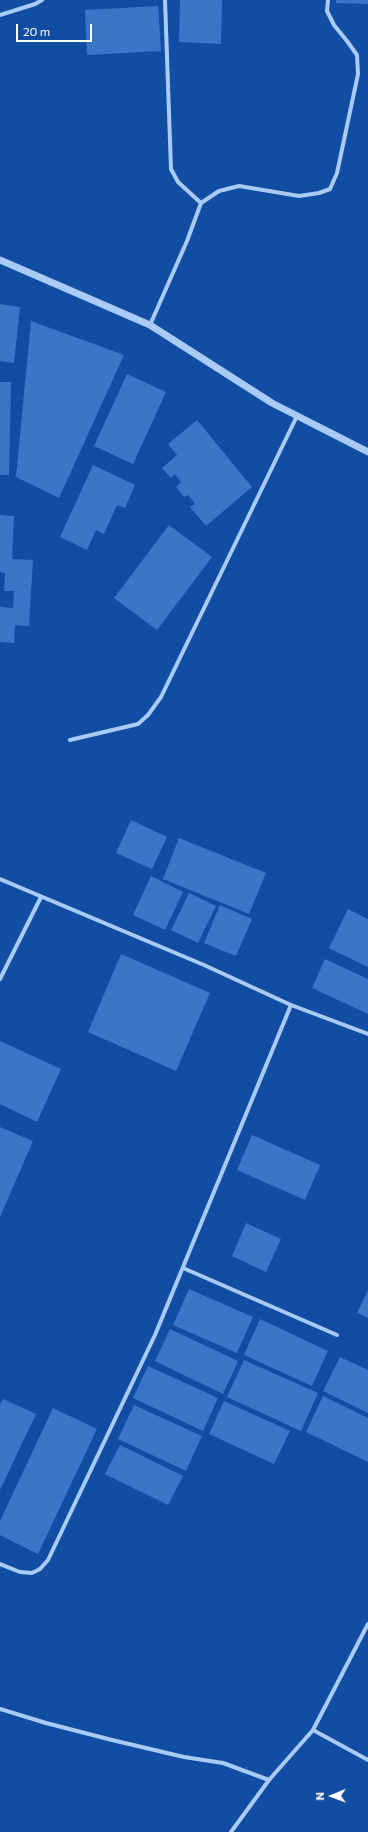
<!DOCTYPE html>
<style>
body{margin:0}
#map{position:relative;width:368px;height:1832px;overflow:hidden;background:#114da2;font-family:Commissioner,sans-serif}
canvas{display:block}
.north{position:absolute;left:312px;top:1776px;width:40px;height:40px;-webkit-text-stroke:3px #114da2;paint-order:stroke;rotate:269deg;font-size:11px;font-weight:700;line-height:16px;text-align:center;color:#fff}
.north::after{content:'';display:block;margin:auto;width:14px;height:18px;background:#fff;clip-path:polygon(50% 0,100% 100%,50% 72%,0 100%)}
.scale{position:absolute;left:16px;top:24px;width:76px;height:18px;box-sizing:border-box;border:2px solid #fff;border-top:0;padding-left:5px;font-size:12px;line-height:14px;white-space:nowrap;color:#fff;-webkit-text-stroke:3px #114da2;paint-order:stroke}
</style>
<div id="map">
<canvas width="368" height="1832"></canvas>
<div class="north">N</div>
<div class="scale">20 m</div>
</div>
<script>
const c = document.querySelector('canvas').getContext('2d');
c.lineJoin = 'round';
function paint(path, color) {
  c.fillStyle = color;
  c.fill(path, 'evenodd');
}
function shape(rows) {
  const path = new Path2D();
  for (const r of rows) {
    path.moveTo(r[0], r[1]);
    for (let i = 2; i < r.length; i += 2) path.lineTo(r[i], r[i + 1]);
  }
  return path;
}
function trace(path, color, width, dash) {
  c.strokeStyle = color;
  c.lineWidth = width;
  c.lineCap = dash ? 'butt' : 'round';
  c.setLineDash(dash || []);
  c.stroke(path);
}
paint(shape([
 [180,0,222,0,221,44,179,42],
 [336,0,368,0,368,4,336,3],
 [158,6,161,51,87,55,85,10],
 [0,304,20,307,14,363,0,361],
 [31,321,124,355,59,498,16,477],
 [127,374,166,392,133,464,94,446],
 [0,382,11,382,9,475,0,475],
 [197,420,252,487,206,526,190,507,195,504,188,495,184,497,176,487,181,482,175,474,171,478,162,468,177,455,168,444],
 [93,465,135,485,125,508,117,505,104,534,96,530,87,550,60,537],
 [0,515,14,516,12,559,33,560,29,626,15,625,14,643,0,642,0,607,13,608,14,591,4,591,5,573,0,572],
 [169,525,212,557,157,630,114,598],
 [131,820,167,837,152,869,116,853],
 [179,838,266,873,249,914,163,879],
 [151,876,183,892,165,930,133,915],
 [189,893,216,906,198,943,171,930],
 [220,905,252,919,236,956,204,943],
 [348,909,368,919,368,967,329,948],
 [121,954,210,993,176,1071,88,1032],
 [325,959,368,979,368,1014,312,988],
 [0,1041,61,1069,37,1122,0,1104],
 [0,1127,33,1141,0,1217],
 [252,1135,320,1165,305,1200,237,1170],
 [246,1223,281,1239,266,1272,232,1256],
 [189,1289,253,1317,237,1353,173,1325],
 [368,1290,368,1318,357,1313],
 [260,1319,328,1351,312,1386,244,1355],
 [170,1329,238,1361,223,1394,155,1361],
 [340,1357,368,1370,368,1413,323,1391],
 [244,1360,318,1393,301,1431,227,1397],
 [148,1366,218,1398,203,1431,133,1398],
 [323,1396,368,1418,368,1462,306,1432],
 [3,1399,36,1414,0,1490,0,1404],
 [224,1401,290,1431,274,1464,209,1434],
 [134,1405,202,1436,186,1471,118,1439],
 [53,1408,97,1429,38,1554,0,1535,0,1521],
 [120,1445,183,1476,168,1505,105,1474]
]), '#3a76c8');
trace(shape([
 [0,15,35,4,42,0],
 [201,203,219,191,239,186,299,196,319,193,330,189,337,173,358,74,357,55,347,41,334,25,327,11,328,0],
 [150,325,187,241,201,203,178,182,171,169,165,0],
 [70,740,138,724,148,715,161,697,297,416],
 [0,879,204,965,291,1005,368,1034],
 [0,979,41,897],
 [183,1268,337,1335],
 [0,1564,20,1572,32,1573,40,1569,48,1560,155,1335,291,1005],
 [0,1709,46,1723,112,1740,184,1757,223,1763,269,1780],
 [313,1730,368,1760],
 [231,1832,269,1780,313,1730,368,1624]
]), '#aacbf6', 4);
trace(shape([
 [0,260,150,325,272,403,368,452]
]), '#aacbf6', 7);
</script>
